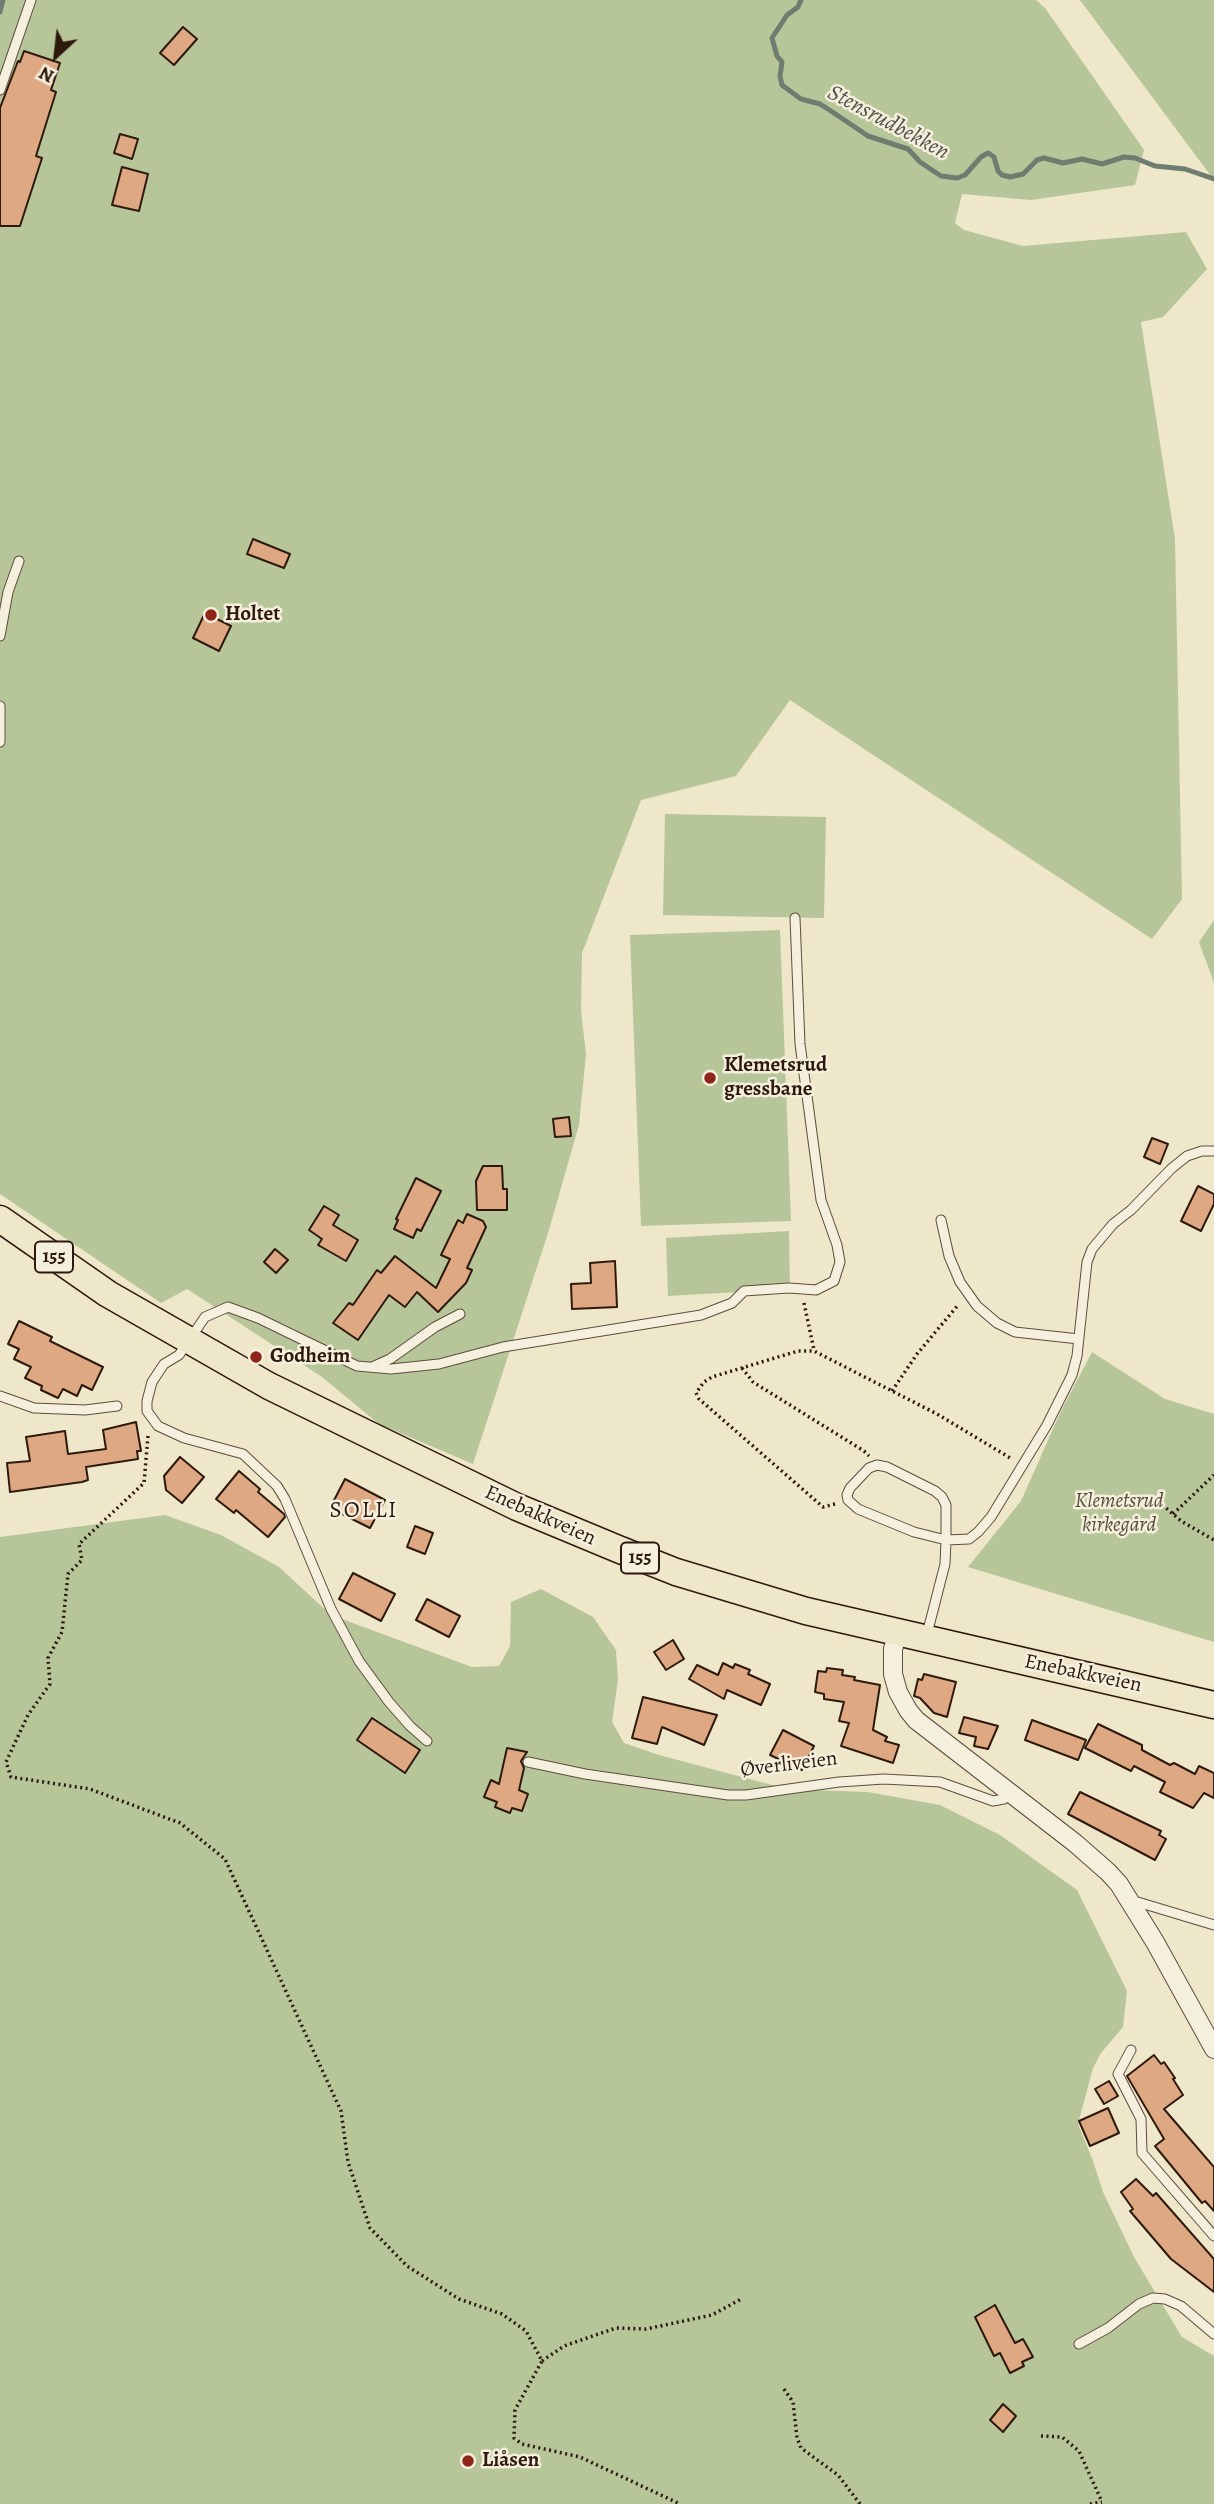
<!DOCTYPE html>
<meta charset="utf-8">
<style>
body{margin:0}
#map{position:relative;width:1214px;height:2504px;overflow:hidden;background:#efe7ca;font-family:Alegreya,serif}
canvas{display:block}
.north{position:absolute;left:21px;top:21px;width:70px;height:70px;-webkit-text-stroke:5px #f5efdd;paint-order:stroke;rotate:207deg;font-size:19px;font-weight:700;line-height:28px;text-align:center;color:#2e190f}
.north::after{content:'';display:block;margin:auto;width:24px;height:32px;background:#2e190f;clip-path:polygon(50% 0,100% 100%,50% 72%,0 100%)}
</style>
<div id="map">
<canvas width="1214" height="2504"></canvas>
<div class="north">N</div>
</div>
<script>
const c = document.querySelector('canvas').getContext('2d');
c.lineJoin = 'round';
function paint(path, color) {
  c.fillStyle = color;
  c.fill(path, 'evenodd');
}
function shape(rows) {
  const path = new Path2D();
  for (const r of rows) {
    path.moveTo(r[0], r[1]);
    for (let i = 2; i < r.length; i += 2) path.lineTo(r[i], r[i + 1]);
  }
  return path;
}
function trace(path, color, width, dash) {
  c.strokeStyle = color;
  c.lineWidth = width;
  c.lineCap = dash ? 'butt' : 'round';
  c.setLineDash(dash || []);
  c.stroke(path);
}
function write(font, color, halo, rows, align = 'center') {
  c.font = font + ' Alegreya,serif';
  c.lineWidth = 5;
  c.setLineDash([]);
  c.textBaseline = 'middle';
  c.strokeStyle = halo;
  c.fillStyle = color;
  for (const [text, x, y, turn = 0] of rows) {
    c.save();
    c.translate(x, y);
    c.rotate((+turn || 0) * Math.PI / 180);
    c.textAlign = isNaN(turn) ? turn : align;
    if (halo) c.strokeText(text, 0, 0);
    c.fillText(text, 0, 0);
    c.restore();
  }
}
paint(shape([
 [0,0,1036,0,1045,8,1144,150,1135,185,1031,200,962,194,955,223,964,230,1023,246,1186,232,1207,269,1163,317,1141,322,1175,539,1182,899,1152,939,790,700,736,776,641,800,582,953,581,1011,586,1054,579,1125,549,1230,473,1464,379,1424,322,1377,187,1289,161,1303,0,1194],
 [1080,0,1214,0,1214,180],
 [665,814,826,817,824,918,663,915],
 [1214,920,1214,983,1199,942],
 [780,930,791,1221,641,1226,630,935],
 [789,1231,790,1289,668,1296,666,1238],
 [1092,1352,1165,1399,1214,1414,1214,1642,968,1567,1021,1501,1061,1411],
 [165,1515,221,1535,279,1567,331,1615,472,1667,499,1666,510,1646,511,1602,541,1589,593,1617,616,1650,618,1680,612,1722,624,1743,659,1755,787,1789,868,1792,940,1805,1000,1835,1077,1890,1127,1991,1123,2027,1101,2053,1093,2068,1078,2124,1093,2161,1103,2192,1134,2257,1182,2337,1214,2356,1214,2504,0,2504,0,1537]
]), '#b6c699');
trace(shape([
 [801,0,798,7,787,15,772,38,777,56,782,62,780,76,782,85,801,99,820,104,831,111,868,136,908,149,920,162,941,176,957,178,965,175,981,157,988,153,994,157,998,171,1002,175,1010,177,1023,174,1037,160,1044,158,1063,163,1082,159,1102,164,1124,157,1135,158,1155,166,1185,169,1214,179],
 [0,12,3,0]
]), '#6f7d71', 5);
const building = shape([
 [183,27,197,39,174,65,160,53,183,27],
 [24,51,60,63,51,90,56,92,36,156,42,158,20,226,0,226,0,108,18,61,20,62,24,51],
 [120,134,138,139,132,159,114,153,120,134],
 [122,167,148,174,139,211,112,205,122,167],
 [253,539,290,554,284,568,247,554,253,539],
 [205,613,231,626,219,651,193,638,205,613],
 [569,1117,571,1136,555,1137,553,1119,569,1117],
 [1152,1138,1168,1144,1160,1164,1144,1157,1152,1138],
 [483,1166,502,1166,503,1189,507,1189,507,1210,477,1210,476,1181,483,1166],
 [416,1178,441,1191,421,1231,417,1229,413,1238,394,1229,398,1220,396,1219,416,1178],
 [1198,1186,1214,1194,1214,1204,1201,1231,1181,1221,1198,1186],
 [324,1206,339,1215,333,1225,358,1240,346,1261,318,1245,322,1239,309,1230,324,1206],
 [467,1214,483,1221,486,1227,467,1268,472,1270,466,1283,438,1312,417,1292,405,1307,389,1295,358,1340,333,1323,349,1303,353,1305,377,1270,381,1273,395,1256,436,1288,450,1259,441,1255,458,1220,463,1223,467,1214],
 [275,1249,288,1260,276,1273,264,1262,275,1249],
 [615,1261,617,1307,572,1309,571,1284,591,1283,590,1263,615,1261],
 [19,1321,52,1337,50,1341,103,1367,92,1390,82,1385,77,1396,63,1389,58,1398,41,1390,42,1386,25,1378,31,1367,14,1359,19,1349,8,1344,19,1321],
 [136,1422,141,1451,137,1451,138,1459,86,1467,88,1480,82,1482,10,1492,7,1463,30,1461,26,1437,65,1431,68,1454,106,1449,103,1430,136,1422],
 [180,1457,204,1477,182,1503,166,1490,164,1476,180,1457],
 [239,1471,260,1489,258,1492,284,1514,285,1517,268,1537,236,1510,234,1513,216,1499,239,1471],
 [345,1479,385,1500,370,1528,330,1508,345,1479],
 [415,1526,433,1533,425,1554,407,1547,415,1526],
 [353,1573,395,1594,381,1621,339,1599,353,1573],
 [427,1599,460,1616,449,1637,416,1620,427,1599],
 [673,1640,684,1659,666,1670,654,1652,673,1640],
 [723,1663,733,1668,735,1664,750,1670,748,1674,770,1684,761,1705,727,1690,724,1699,689,1679,697,1665,718,1675,723,1663],
 [827,1668,843,1670,842,1675,855,1677,854,1680,880,1685,873,1730,887,1737,885,1741,899,1745,893,1763,841,1746,849,1723,839,1721,844,1702,824,1699,824,1694,815,1692,818,1671,826,1672,827,1668],
 [924,1674,956,1682,947,1717,934,1713,920,1698,914,1696,918,1679,922,1680,924,1674],
 [643,1697,717,1715,704,1745,662,1727,657,1744,632,1738,643,1697],
 [964,1717,998,1726,988,1749,974,1746,976,1737,959,1733,964,1717],
 [372,1718,420,1750,405,1773,357,1740,372,1718],
 [1032,1720,1086,1740,1078,1760,1025,1740,1032,1720],
 [1098,1724,1142,1745,1142,1750,1170,1765,1174,1763,1195,1774,1199,1766,1214,1773,1214,1798,1204,1793,1193,1808,1160,1792,1165,1782,1134,1766,1131,1771,1085,1748,1098,1724],
 [783,1730,814,1746,802,1770,770,1755,783,1730],
 [507,1748,527,1752,521,1761,524,1768,519,1790,528,1794,522,1811,512,1808,510,1813,495,1807,497,1802,484,1797,491,1780,499,1784,507,1748],
 [1080,1792,1161,1831,1159,1835,1166,1839,1155,1860,1068,1814,1080,1792],
 [1154,2055,1161,2064,1164,2062,1175,2078,1173,2079,1183,2095,1164,2109,1214,2167,1214,2211,1205,2201,1202,2203,1155,2146,1164,2139,1127,2076,1154,2055],
 [1109,2081,1118,2096,1104,2104,1095,2089,1109,2081],
 [1108,2108,1119,2133,1090,2146,1079,2121,1108,2108],
 [1136,2179,1153,2196,1156,2193,1214,2259,1214,2292,1171,2259,1130,2211,1133,2209,1121,2192,1136,2179],
 [995,2305,1015,2343,1023,2339,1033,2357,1022,2362,1024,2366,1010,2373,1000,2353,994,2356,975,2317,995,2305],
 [1003,2404,1016,2416,1003,2432,990,2420,1003,2404]
]);
paint(building, '#dea982');
trace(building, '#2e190f', 2);
const lane = shape([
 [0,90,31,0],
 [0,636,8,592,19,561],
 [0,706,0,742],
 [941,1220,949,1256,960,1282,977,1306,997,1323,1015,1332,1079,1339],
 [372,1367,390,1359,435,1327,460,1314],
 [0,1396,34,1408,85,1410,117,1406],
 [927,1634,945,1564,946,1540,946,1505,942,1497,935,1491,887,1467,877,1465,869,1468,850,1488,847,1495,848,1500,858,1509,914,1532,946,1540,969,1539,978,1532,991,1517,1047,1425,1072,1375,1077,1356,1087,1262,1092,1249,1113,1224,1131,1210,1172,1168,1187,1156,1202,1151,1214,1151],
 [427,1741,410,1726,389,1702,359,1661,331,1609,285,1499,277,1486,243,1454,184,1438,158,1426,147,1411,147,1401,152,1382,164,1364,179,1355,205,1317,228,1307,258,1318,357,1366,391,1369,439,1364,503,1347,701,1315,732,1303,744,1291,789,1288,816,1290,834,1281,840,1262,837,1245,821,1200,800,1044,795,918],
 [528,1762,585,1774,728,1795,746,1795,839,1782,884,1779,940,1782,993,1801,1004,1799,1010,1793],
 [1131,1900,1214,1925],
 [1131,2050,1118,2074,1141,2119,1142,2153,1214,2236],
 [1079,2344,1108,2328,1139,2304,1153,2298,1165,2299,1181,2306,1214,2334]
]);
const street = shape([
 [898,1633,893,1649,893,1674,898,1692,908,1710,916,1720,1075,1843,1108,1872,1119,1884,1155,1942,1214,2049]
]);
const primary = shape([
 [0,1219,108,1294,269,1386,517,1507,618,1549,676,1572,806,1611,1214,1705]
]);
trace(lane, '#5e4c3e', 11);
trace(street, '#5e4c3e', 20);
trace(primary, '#2e190f', 29);
trace(shape([
 [804,1303,814,1350],
 [742,1368,753,1382,864,1451,869,1456],
 [892,1391,917,1354,959,1304],
 [148,1436,144,1483,79,1544,82,1560,68,1574,62,1632,48,1658,50,1684,28,1715,6,1762,11,1777,90,1789,180,1823,225,1859,341,2111,348,2162,370,2228,407,2266,459,2299,502,2314,526,2331,542,2361,515,2410,514,2438,522,2444,580,2457,680,2504],
 [1158,1501,1181,1521,1214,1540],
 [835,1504,823,1507,699,1399,696,1393,704,1382,712,1377,798,1351,814,1351,937,1414,1012,1459],
 [1173,1514,1214,1475],
 [542,2361,564,2346,616,2328,646,2329,712,2315,743,2298],
 [784,2389,793,2402,797,2438,801,2448,838,2475,860,2504],
 [1041,2436,1062,2437,1079,2451,1102,2502],
 [1090,2504,1102,2502]
]), '#2e190f', 3.5, [2, 3.5]);
trace(lane, '#f5efdd', 9);
trace(street, '#f5efdd', 18);
trace(primary, '#efe7ca', 26);
for (const [x, y, r, color] of [
 [211,615,7,"#8f2418"],
 [710,1078,7,"#8f2418"],
 [256,1357,7,"#8f2418"],
 [468,2461,7,"#8f2418"]
]) {
  const dot = new Path2D();
  dot.arc(x, y, r, 0, 2 * Math.PI);
  c.fillStyle = color;
  c.fill(dot);
  trace(dot, '#f5efdd', 2.5);
}
for (const [x, y, w] of [
 [54,1257,38],
 [640,1558,38]
]) {
  const box = new Path2D();
  box.roundRect(x - w / 2, y - 15.5, w, 31, 5);
  c.fillStyle = '#f5efdd';
  c.fill(box);
  trace(box, '#2e190f', 2);
}
write('bold 19px', '#2e190f', null, [
 ["155",54,1257],
 ["155",640,1558]
]);
write('bold 21px', '#2e190f', '#f5efdd', [
 ["Holtet",225,615],
 ["Klemetsrud",724,1066],
 ["gressbane",724,1090],
 ["Godheim",270,1357],
 ["Liåsen",482,2461]
], 'left');
write('italic 21px', '#574d38', '#f5efdd', [
 ["Klemetsrud",1119,1502],
 ["kirkegård",1119,1526]
]);
write('21px', '#2e190f', '#f5efdd', [
 ["Enebakkveien",540,1516,24],
 ["Enebakkveien",1083,1674,12],
 ["Øverliveien",789,1765,-7]
]);
write('italic 23px', '#545348', '#f5efdd', [
 ["Stensrudbekken",888,123,28]
]);
c.letterSpacing = '2px';
write('23px', '#2e190f', '#f5efdd', [
 ["SOLLI",364,1511]
]);
c.letterSpacing = '0px';
</script>
